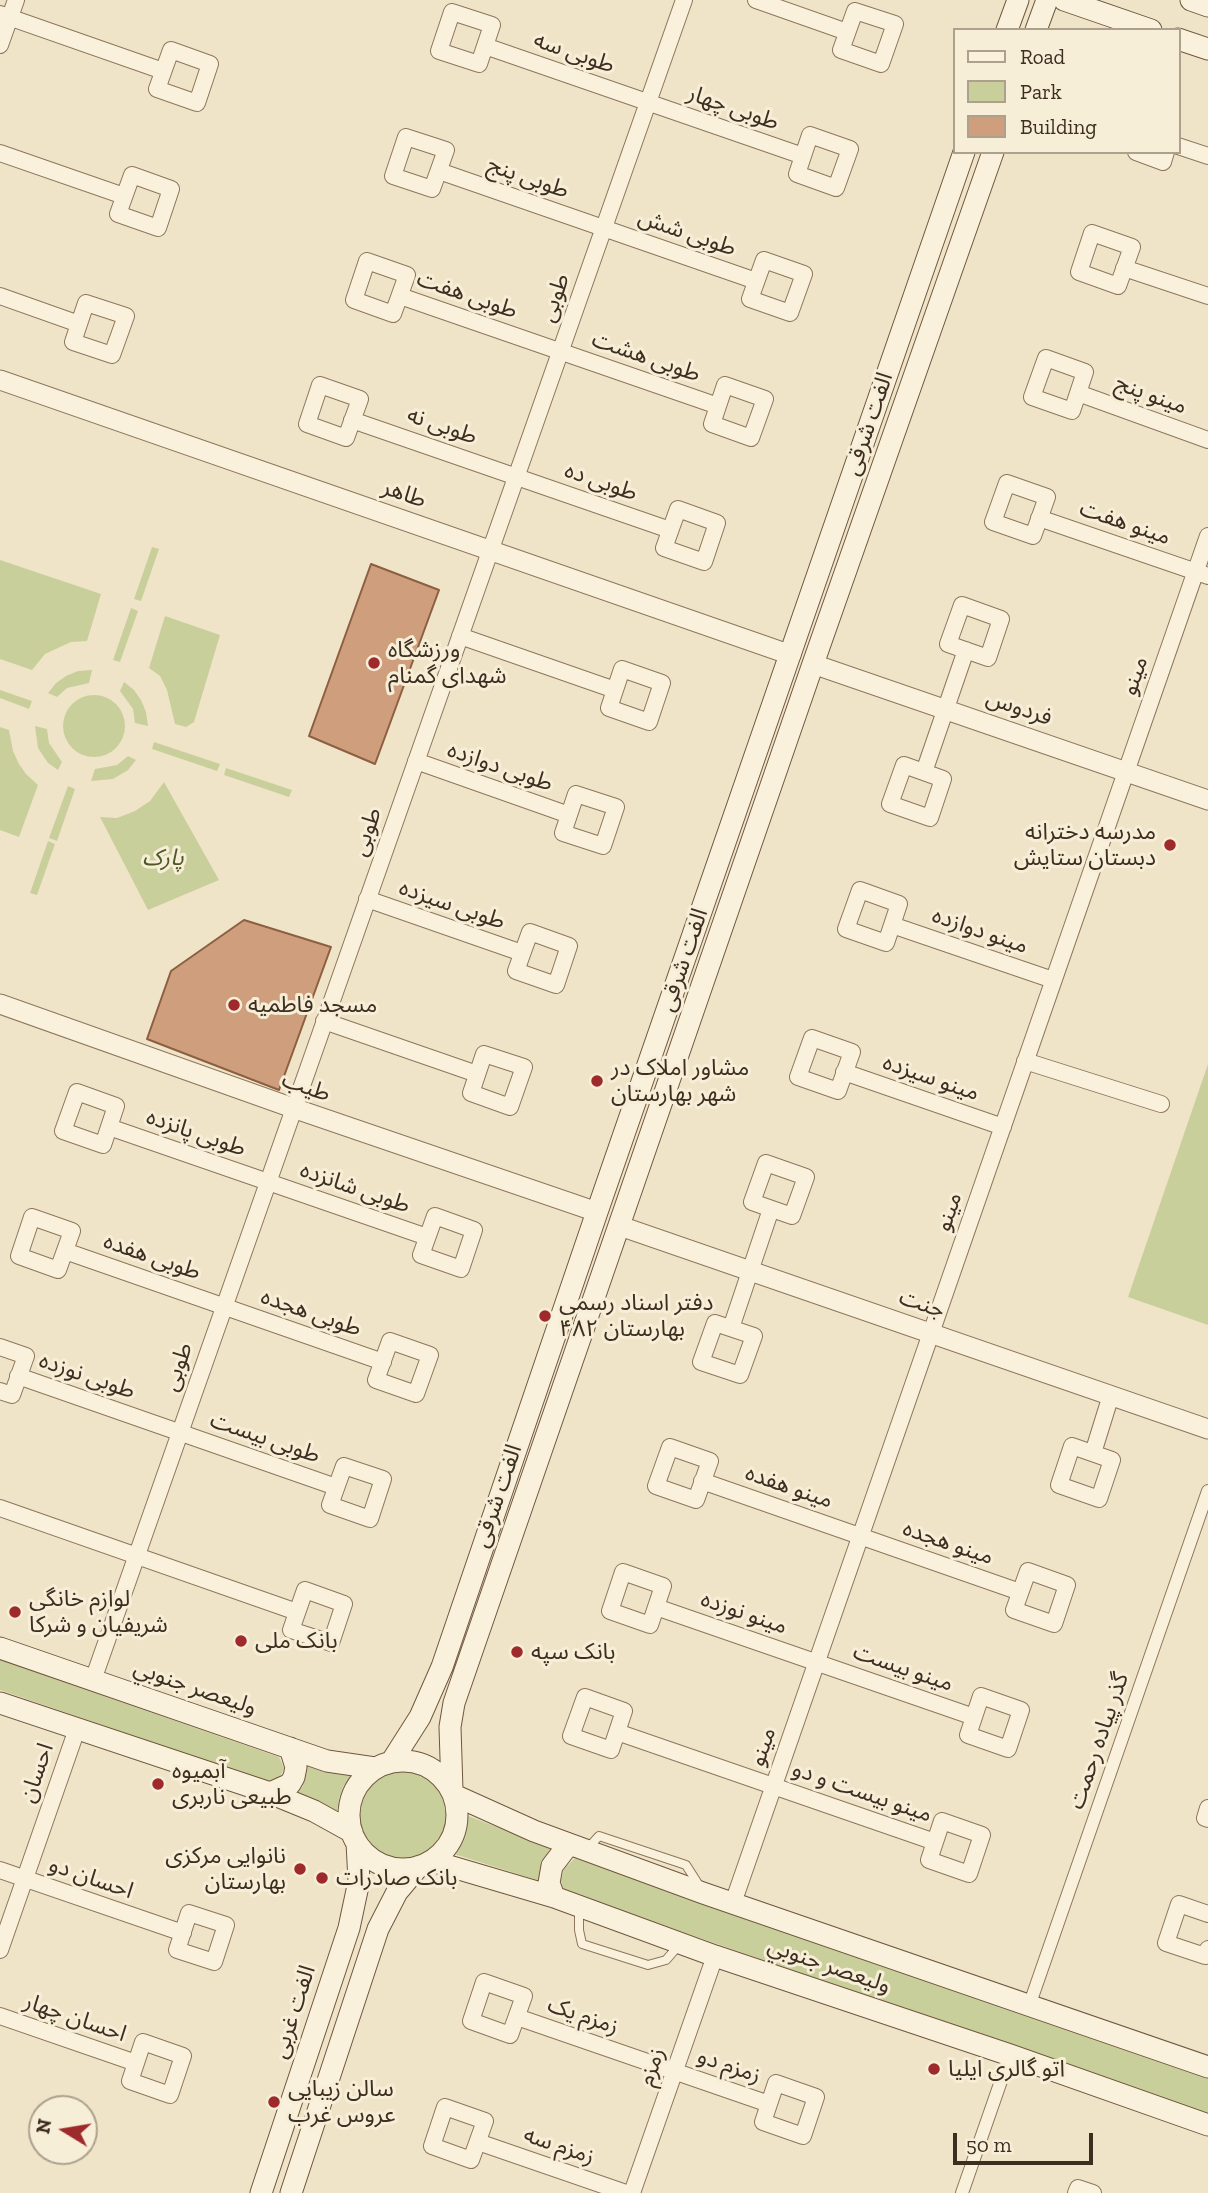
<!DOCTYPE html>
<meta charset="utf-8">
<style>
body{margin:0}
#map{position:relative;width:1208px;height:2193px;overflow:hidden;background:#f0e4c8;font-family:"Zilla Slab",serif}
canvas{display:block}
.legend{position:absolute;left:953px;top:28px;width:228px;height:126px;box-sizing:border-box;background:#f7eed8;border:2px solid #ada18e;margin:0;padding:9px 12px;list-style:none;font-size:21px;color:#3d2e20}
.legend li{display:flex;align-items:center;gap:14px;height:35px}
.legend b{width:35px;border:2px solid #ada18e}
.north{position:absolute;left:28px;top:2095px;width:70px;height:70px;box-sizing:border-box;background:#f7eed8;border:2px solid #ada18e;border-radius:50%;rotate:281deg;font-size:19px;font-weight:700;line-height:28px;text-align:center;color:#3d2e20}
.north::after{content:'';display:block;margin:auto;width:24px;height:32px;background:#9e2a2b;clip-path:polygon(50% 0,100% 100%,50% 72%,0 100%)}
.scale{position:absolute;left:953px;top:2133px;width:140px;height:32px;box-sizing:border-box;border:4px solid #3d2e20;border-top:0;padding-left:9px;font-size:21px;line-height:24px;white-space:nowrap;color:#3d2e20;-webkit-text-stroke:5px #f7eed8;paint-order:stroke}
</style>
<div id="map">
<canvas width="1208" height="2193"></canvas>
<ul class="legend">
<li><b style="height:9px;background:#faf1dc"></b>Road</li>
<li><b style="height:19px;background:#c9cf9b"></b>Park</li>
<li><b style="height:19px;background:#cf9f7d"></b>Building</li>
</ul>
<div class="north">N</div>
<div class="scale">50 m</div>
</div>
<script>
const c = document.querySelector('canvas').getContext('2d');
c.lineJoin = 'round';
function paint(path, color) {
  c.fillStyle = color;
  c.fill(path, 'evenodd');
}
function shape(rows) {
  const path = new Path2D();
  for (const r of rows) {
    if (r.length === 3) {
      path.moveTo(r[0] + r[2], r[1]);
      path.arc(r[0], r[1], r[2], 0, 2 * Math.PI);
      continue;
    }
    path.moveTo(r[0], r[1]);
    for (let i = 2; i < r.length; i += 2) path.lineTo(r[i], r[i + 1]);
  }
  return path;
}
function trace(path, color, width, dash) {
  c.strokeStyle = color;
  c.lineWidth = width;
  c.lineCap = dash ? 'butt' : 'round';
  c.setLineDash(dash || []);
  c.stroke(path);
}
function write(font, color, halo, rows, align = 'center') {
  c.font = font + ' "Zilla Slab","Noto Sans Arabic",serif';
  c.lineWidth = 6;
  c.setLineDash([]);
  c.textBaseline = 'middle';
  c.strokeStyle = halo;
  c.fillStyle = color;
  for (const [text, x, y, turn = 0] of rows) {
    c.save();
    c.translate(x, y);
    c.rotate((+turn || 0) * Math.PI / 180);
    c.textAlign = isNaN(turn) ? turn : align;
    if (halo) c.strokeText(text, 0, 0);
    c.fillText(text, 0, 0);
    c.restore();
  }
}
paint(shape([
 [152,547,159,549,141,601,134,599],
 [0,560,101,594,87,641,71,642,45,654,32,670,0,659],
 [131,608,138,611,120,662,113,660],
 [165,616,220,635,194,722,186,727,175,724,167,690,160,676,149,668],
 [92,670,89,683,67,688,57,697,48,693,56,683,66,676,78,671],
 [124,682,134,690,141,700,146,712,148,726,135,723,133,709,120,691],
 [0,690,32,701,29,709,0,698],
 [94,726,31],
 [35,726,47,729,49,743,62,762,58,770,48,763,38,748],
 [0,727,9,730,13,751,19,764,26,774,38,785,19,837,0,830],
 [154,742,220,764,217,771,152,749],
 [128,756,136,760,128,770,113,779,91,781,95,769,117,765],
 [226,768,292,790,289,797,224,775],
 [164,782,219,880,148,910,100,817,117,818,135,811,150,801],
 [68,786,75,789,57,841,49,838],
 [48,841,55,844,37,895,30,893],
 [1208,1064,1208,1325,1128,1297],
 [0,1660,279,1757,284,1768,280,1777,269,1782,0,1690],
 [305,1765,351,1776,343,1787,339,1798,337,1813,296,1794,303,1786],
 [404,1815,44],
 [463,1814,557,1850,543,1882,451,1853,459,1845,464,1834],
 [576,1857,1208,2078,1208,2116,563,1890,561,1880,564,1869]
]), '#c9cf9b');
const building = shape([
 [371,564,439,590,375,764,309,736,371,564],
 [244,920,331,947,279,1090,147,1039,171,971,244,920]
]);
paint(building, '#cf9f7d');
trace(building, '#8d5f41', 2);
const service = shape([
 [588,1848,599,1836,686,1865,700,1887],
 [579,1909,579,1930,582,1944,648,1965,666,1960,680,1944]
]);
const pedestrian = shape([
 [1029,2006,1208,1491],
 [962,2193,1010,2055]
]);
const minor = shape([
 [756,0,847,32],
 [855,11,895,24,881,64,841,50,855,11],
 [452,12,492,25,479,64,439,51,452,12],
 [0,14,163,71],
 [0,45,16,0],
 [485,46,803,156],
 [171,50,210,64,197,103,157,89,171,50],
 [810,135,850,149,836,188,797,174,810,135],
 [406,137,446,150,432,189,393,176,406,137],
 [1178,146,1208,156],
 [1136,152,1163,162,1166,152],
 [0,153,124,196],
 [439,171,756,281],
 [132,175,171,189,158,228,118,214,132,175],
 [1092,233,1132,247,1118,286,1079,272,1092,233],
 [764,260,804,274,790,313,750,299,764,260],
 [367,261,407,275,393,314,354,300,367,261],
 [1124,268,1208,296],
 [0,296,79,324],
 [400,296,718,406],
 [86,303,126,316,112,355,73,342,86,303],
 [1046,358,1085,372,1072,411,1032,397,1046,358],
 [320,385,360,399,346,438,307,424,320,385],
 [725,385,765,399,751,438,712,424,725,385],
 [1078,393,1208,440],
 [352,420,670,530],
 [1007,483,1047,497,1033,536,993,522,1007,483],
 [678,509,717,523,704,562,664,548,678,509],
 [1039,518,1208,576],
 [962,605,1001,619,988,658,948,644,962,605],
 [460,636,615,690],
 [622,669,662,683,649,722,609,708,622,669],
 [416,761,569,815],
 [904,765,943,779,930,818,890,804,904,765],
 [924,772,966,650],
 [576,794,616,807,603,846,563,833,576,794],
 [860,890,899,904,886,943,846,929,860,890],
 [367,899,522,953],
 [892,925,1053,980],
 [530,932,569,946,556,985,516,971,530,932],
 [324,1021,477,1074],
 [812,1038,852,1052,838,1091,798,1077,812,1038],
 [484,1054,524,1067,510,1107,471,1093,484,1054],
 [1025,1061,1161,1104],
 [844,1072,1003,1127],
 [77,1092,116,1106,103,1145,63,1131,77,1092],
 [109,1127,427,1237],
 [766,1163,806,1177,792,1216,752,1202,766,1163],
 [435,1216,474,1230,461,1269,421,1255,435,1216],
 [32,1217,72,1231,58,1270,19,1256,32,1217],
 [65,1251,383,1362],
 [715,1323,754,1336,740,1375,701,1362,715,1323],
 [731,1328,771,1209],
 [390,1341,430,1355,416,1394,376,1380,390,1341],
 [0,1347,26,1356,12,1395,0,1391],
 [18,1376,336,1487],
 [1072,1446,1112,1460,1099,1499,1059,1485,1072,1446],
 [670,1447,710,1461,696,1500,656,1486,670,1447],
 [1093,1453,1111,1395],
 [344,1466,383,1479,370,1519,330,1505,344,1466],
 [702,1481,1020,1592],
 [0,1508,297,1612],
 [1028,1571,1067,1585,1054,1624,1014,1610,1028,1571],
 [623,1572,663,1586,650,1625,610,1611,623,1572],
 [305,1590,344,1604,331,1643,291,1630,305,1590],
 [656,1607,974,1717],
 [93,1680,684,0],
 [981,1696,1021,1710,1008,1749,968,1735,981,1696],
 [585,1697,624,1711,611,1750,571,1736,585,1697],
 [617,1732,935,1842],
 [1208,1808,1205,1818,1208,1819],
 [942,1821,982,1835,969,1874,929,1860,942,1821],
 [0,1870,183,1933],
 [733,1903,1208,536],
 [189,1913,226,1925,214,1962,177,1950,189,1913],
 [1208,1914,1179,1904,1166,1943,1205,1956,1208,1949],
 [0,1950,77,1729],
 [484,1982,524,1996,510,2035,471,2021,484,1982],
 [0,2016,136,2063],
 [517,2017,769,2104],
 [143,2042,183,2056,170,2095,130,2081,143,2042],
 [776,2083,816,2097,803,2136,763,2122,776,2083],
 [445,2107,485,2121,471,2160,432,2146,445,2107],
 [478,2142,626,2193],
 [632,2193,715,1956],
 [1076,2193,1078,2188,1093,2193]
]);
const tertiary = shape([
 [0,380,791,655],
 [813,664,1208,800],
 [0,1004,293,1108,597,1212],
 [620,1226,1208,1429]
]);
const secondary = shape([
 [1064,0,1151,30],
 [1191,0,1208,6],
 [1007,30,1018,0],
 [1036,30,1047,0],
 [1178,39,1208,49],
 [0,1648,327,1761,375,1768],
 [0,1703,270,1793,314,1811,352,1832],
 [403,1815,54],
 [392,1761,420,1717,442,1667,597,1212,964,152],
 [452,1790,450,1727,454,1703,813,664,993,152],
 [270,1793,290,1784,294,1777,296,1767,290,1748],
 [454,1795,534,1831,703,1893,1208,2067],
 [432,1861,554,1897,715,1956,1010,2055,1208,2125],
 [554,1897,549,1883,552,1866,569,1844],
 [261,2193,349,1928,359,1881,357,1843],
 [291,2193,378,1929,397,1892,418,1867]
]);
trace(service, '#8d765c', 10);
trace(pedestrian, '#8d765c', 14);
trace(minor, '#8d765c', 18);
trace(tertiary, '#8d765c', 21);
trace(secondary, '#6f573f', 23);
trace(service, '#faf1dc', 8);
trace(pedestrian, '#faf1dc', 12);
trace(minor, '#faf1dc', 16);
trace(tertiary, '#faf1dc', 19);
trace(secondary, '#faf1dc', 21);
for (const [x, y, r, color] of [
 [374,663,7,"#9e2a2b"],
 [1170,845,7,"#9e2a2b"],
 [234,1005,7,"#9e2a2b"],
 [597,1081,7,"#9e2a2b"],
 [545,1316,7,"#9e2a2b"],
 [15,1612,7,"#9e2a2b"],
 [241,1641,7,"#9e2a2b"],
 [517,1652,7,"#9e2a2b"],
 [158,1784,7,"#9e2a2b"],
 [300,1869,7,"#9e2a2b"],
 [322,1878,7,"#9e2a2b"],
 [934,2069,7,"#9e2a2b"],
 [274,2102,7,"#9e2a2b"]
]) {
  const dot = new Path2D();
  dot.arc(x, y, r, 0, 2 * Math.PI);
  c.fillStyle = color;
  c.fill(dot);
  trace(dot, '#f7eed8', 2.5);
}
write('23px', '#3d2e20', '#f7eed8', [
 ["طوبی سه",574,53,19],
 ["طوبی چهار",733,108,19],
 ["طوبی پنج",528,178,19],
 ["طوبی شش",687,233,19],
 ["طوبی هفت",467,295,19],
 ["طوبی",555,298,-71],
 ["طوبی هشت",646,357,19],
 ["مینو پنج",1151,395,20],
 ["الفت شرقی",869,424,-71],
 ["طوبی نه",442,426,19],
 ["طوبی ده",601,482,19],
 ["طاهر",404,494,19],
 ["مینو هفت",1125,523,19],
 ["مینو",1135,676,-71],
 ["فردوس",1019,708,19],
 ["طوبی دوازده",500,767,19],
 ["طوبی",367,832,-71],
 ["طوبی سیزده",452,905,19],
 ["مینو دوازده",980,931,19],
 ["الفت شرقی",684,960,-71],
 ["مینو سیزده",931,1078,19],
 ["طیب",306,1087,19],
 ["طوبی پانزده",196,1133,19],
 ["طوبی شانزده",355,1188,19],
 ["مینو",949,1212,-71],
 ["طوبی هفده",152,1257,19],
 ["جنت",922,1304,19],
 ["طوبی هجده",311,1313,19],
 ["طوبی",178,1367,-71],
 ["طوبی نوزده",87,1376,19],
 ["طوبی بیست",265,1438,19],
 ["مینو هفده",789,1487,19],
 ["الفت شرقی",498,1496,-71],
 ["مینو هجده",948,1543,19],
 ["مینو نوزده",744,1613,19],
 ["مینو بیست",903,1668,19],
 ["وليعصر جنوبي",195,1688,19],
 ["گذر پیاده رحمت",1099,1741,-71],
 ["مینو",763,1747,-71],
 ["احسان",37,1773,-71],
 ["مینو بیست و دو",862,1792,19],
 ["احسان دو",91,1878,19],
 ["وليعصر جنوبي",829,1966,19],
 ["الفت غربی",294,2012,-72],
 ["زمزم یک",583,2016,19],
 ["احسان چهار",75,2018,19],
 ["زمزم دو",729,2066,19],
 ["زمزم",652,2067,-71],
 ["زمزم سه",559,2146,19]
]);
write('23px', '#3d2e20', '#f7eed8', [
 ["ورزشگاه",388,650],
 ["شهدای گمنام",388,676],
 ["مدرسه دخترانه",1156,832,"right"],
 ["دبستان ستایش",1156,858,"right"],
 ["مسجد فاطمیه",248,1005],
 ["مشاور املاک در",611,1068],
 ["شهر بهارستان",611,1094],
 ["دفتر اسناد رسمی",559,1303],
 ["۴۸۲ بهارستان",559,1329],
 ["لوازم خانگی",29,1599],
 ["شریفیان و شرکا",29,1625],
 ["بانک ملی",255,1641],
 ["بانک سپه",531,1652],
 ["آبمیوه",172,1771],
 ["طبیعی ناربری",172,1797],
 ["نانوایی مرکزی",286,1856,"right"],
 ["بهارستان",286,1882,"right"],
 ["بانک صادرات",336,1878],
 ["اتو گالری ایلیا",948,2069],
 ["سالن زیبایی",288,2089],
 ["عروس غرب",288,2115]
], 'left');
write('italic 23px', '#4d5a26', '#f7eed8', [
 ["پارک",163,858]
]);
</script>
